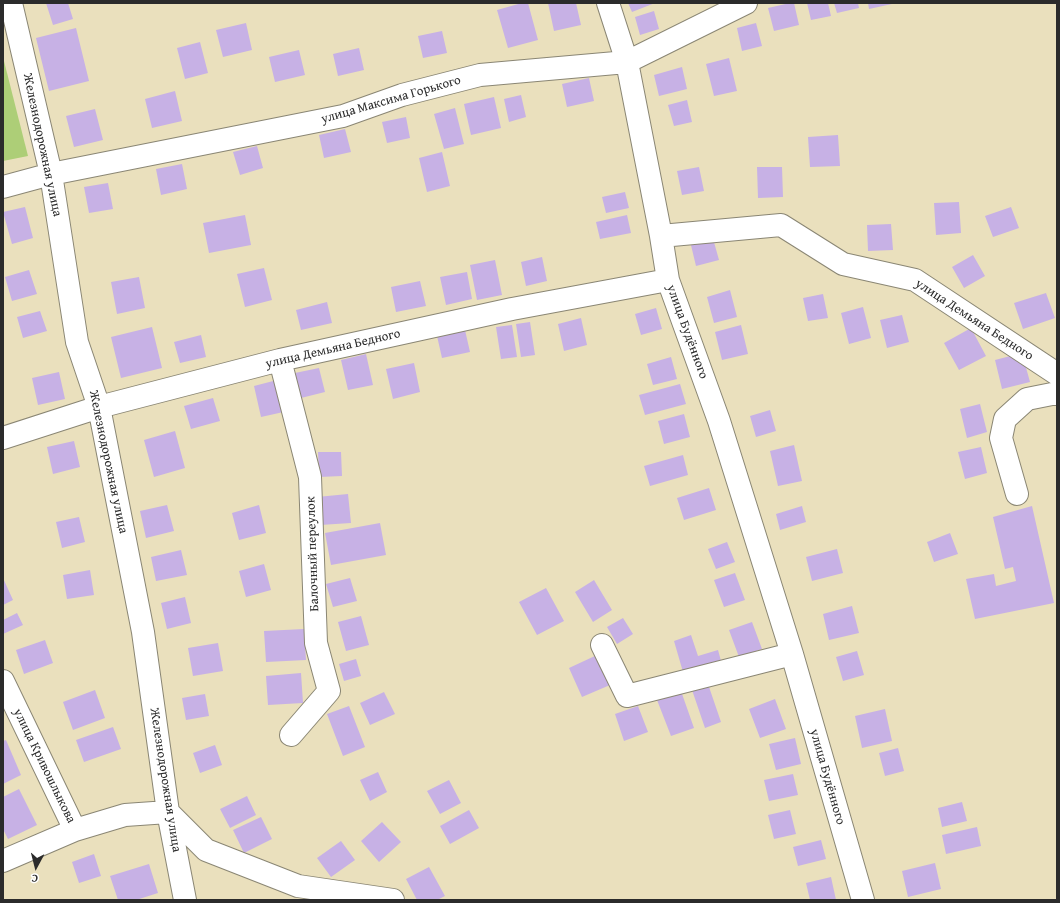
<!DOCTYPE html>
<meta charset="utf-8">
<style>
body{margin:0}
#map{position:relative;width:1060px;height:903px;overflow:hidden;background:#eae0bd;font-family:"Gentium Book Plus",serif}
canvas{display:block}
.frame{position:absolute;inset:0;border:4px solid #2b2b2b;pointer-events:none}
.north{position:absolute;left:16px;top:847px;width:40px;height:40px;-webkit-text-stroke:3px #fff;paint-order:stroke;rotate:187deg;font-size:11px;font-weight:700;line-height:16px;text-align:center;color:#2b2b2b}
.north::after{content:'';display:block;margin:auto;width:14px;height:18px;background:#2b2b2b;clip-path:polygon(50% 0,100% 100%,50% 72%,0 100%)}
</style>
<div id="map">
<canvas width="1060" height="903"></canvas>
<div class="frame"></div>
<div class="north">С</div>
</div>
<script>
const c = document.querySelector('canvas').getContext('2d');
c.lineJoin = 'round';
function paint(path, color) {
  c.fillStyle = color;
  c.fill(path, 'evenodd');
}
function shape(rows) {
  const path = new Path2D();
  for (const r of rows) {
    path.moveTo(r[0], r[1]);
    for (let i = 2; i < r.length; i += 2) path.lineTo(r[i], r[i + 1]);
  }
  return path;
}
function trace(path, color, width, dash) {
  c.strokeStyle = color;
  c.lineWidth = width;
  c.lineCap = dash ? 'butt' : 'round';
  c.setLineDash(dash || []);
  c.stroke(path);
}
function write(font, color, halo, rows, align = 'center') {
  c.font = font + ' "Gentium Book Plus",serif';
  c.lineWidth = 3.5;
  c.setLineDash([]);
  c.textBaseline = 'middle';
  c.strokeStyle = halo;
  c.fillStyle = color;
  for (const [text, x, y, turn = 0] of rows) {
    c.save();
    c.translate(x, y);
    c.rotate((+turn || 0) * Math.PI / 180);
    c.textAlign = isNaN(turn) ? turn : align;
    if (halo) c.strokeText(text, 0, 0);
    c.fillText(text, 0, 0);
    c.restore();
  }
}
paint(shape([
 [4,61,28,156,3,161,3,62]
]), '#adce77');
paint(shape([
 [46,3,68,3,73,19,53,25],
 [522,3,528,3,538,40,508,48,497,10],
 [548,3,576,3,581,25,554,31],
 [628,3,655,3,632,12],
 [790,3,794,3,799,25,774,31,768,8],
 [807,3,828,3,831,16,811,20],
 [834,3,858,3,859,8,837,13],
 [868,3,892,3,892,4,869,9],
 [654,11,659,29,640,35,635,17],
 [246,23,252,50,223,57,216,30],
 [756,23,762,46,742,51,737,28],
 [76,28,89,81,49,91,36,38],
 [442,31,447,53,423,58,418,36],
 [200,42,208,73,185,79,177,48],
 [359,48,364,70,338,76,333,54],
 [299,50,305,75,275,82,269,57],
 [729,58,737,91,714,96,706,64],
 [682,67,687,89,659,96,654,75],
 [589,78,594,101,567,107,562,84],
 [175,91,182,121,152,128,145,99],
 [521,95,526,117,509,122,504,99],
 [494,97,501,128,471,135,464,104],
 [687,100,692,122,674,126,668,105],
 [455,108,464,144,444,149,434,114],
 [95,109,103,140,74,147,66,116],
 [406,117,410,138,387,143,382,122],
 [345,129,351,152,324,158,319,135],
 [838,135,840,166,810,167,808,137],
 [257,146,263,168,240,175,233,152],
 [442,152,450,186,427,192,419,158],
 [182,164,187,189,161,195,156,169],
 [699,167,704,191,682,195,677,171],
 [757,167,782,167,783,197,758,198],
 [108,183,113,209,89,213,84,187],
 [625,192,629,208,606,213,602,197],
 [959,202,961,233,936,235,934,203],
 [25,207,33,238,12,244,3,212],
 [1011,207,1019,228,993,237,985,216],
 [245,215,251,245,209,253,203,223],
 [627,215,631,233,600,239,596,222],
 [891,224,893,250,868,251,867,225],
 [712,235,719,260,696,266,690,241],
 [973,255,985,276,964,288,952,267],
 [542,257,547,281,526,286,521,262],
 [495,260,502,295,477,300,470,265],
 [264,268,272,300,245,307,237,274],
 [29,270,37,294,12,301,5,277],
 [467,272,472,299,446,305,440,277],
 [139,277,145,308,117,314,111,282],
 [420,281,426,306,396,312,391,287],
 [730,290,737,317,714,323,707,297],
 [1046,293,1055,318,1023,329,1014,303],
 [823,294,828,318,808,321,803,298],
 [327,302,332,323,301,330,296,310],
 [863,307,871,338,849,344,841,313],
 [656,308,662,329,641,335,635,314],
 [40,311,47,331,23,338,17,317],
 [902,315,909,342,887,348,880,320],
 [581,318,587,345,564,351,558,324],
 [530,322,535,355,521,357,516,324],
 [512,325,517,357,501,359,496,327],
 [741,325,748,354,722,360,715,332],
 [152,327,162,368,121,378,111,337],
 [971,328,986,356,959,370,944,343],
 [465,330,470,352,442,358,437,336],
 [201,335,206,357,180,363,174,342],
 [1022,353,1030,382,1002,389,995,360],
 [366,354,373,385,348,390,341,360],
 [671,357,677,379,653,385,647,364],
 [414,363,420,392,393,399,386,369],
 [319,368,325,392,301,398,295,373],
 [59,372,65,399,38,405,32,378],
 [281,379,288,411,261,417,254,386],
 [680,384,686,404,645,415,639,395],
 [213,398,220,421,191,429,184,406],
 [980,404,987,432,967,438,960,409],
 [770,410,776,431,756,437,750,416],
 [684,414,690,437,664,444,658,421],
 [175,431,185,468,154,477,144,440],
 [74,441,80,467,53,474,47,447],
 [794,445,802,481,778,486,770,451],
 [981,447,987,473,965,479,958,452],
 [318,452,341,452,342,476,319,477],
 [683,455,688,475,650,486,644,466],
 [709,488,716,510,684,520,677,498],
 [348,494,351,523,320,525,317,497],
 [167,505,174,531,146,538,140,511],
 [259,505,266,533,239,540,232,513],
 [802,506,806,522,780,530,776,514],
 [1032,506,1054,603,975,619,966,579,994,574,996,586,1016,581,1013,567,1005,569,993,517],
 [79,517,85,542,62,548,56,522],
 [380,523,386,555,331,565,325,533],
 [950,533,958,554,934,562,927,542],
 [727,542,735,562,716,569,708,549],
 [837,549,843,573,812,581,806,557],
 [181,550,187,575,156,581,151,557],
 [264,564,271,590,246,597,239,571],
 [90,570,94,595,67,599,63,575],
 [735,573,745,600,724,607,714,580],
 [3,578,13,600,3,605],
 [350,578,357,601,333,607,326,584],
 [594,580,612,610,593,622,575,592],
 [546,588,564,621,537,635,519,602],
 [185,597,191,623,167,629,161,603],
 [852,606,859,633,829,640,823,614],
 [17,613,23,625,3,634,3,620],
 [361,616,369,645,346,651,338,622],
 [623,618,633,634,617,644,607,627],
 [752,622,762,649,739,657,729,630],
 [304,629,306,660,266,662,264,631],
 [691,635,698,656,718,650,721,661,683,672,674,641],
 [45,640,53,663,24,674,16,650],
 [218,643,223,671,193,676,188,648],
 [857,651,864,675,843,681,836,657],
 [597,655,610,685,582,697,569,668],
 [356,659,361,676,344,681,339,664],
 [301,673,303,703,268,705,266,676],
 [708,684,721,722,705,728,692,690],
 [95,690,105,718,73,730,63,702],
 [681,691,694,728,671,736,657,700],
 [384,692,395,714,370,725,360,703],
 [205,694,209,716,186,720,182,698],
 [775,699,786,729,760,738,749,709],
 [349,706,365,747,343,756,327,714],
 [638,706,648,732,624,741,615,714],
 [885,709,892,741,862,748,855,716],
 [113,727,121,749,84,762,76,740],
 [795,738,801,764,776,770,769,744],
 [6,740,21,775,3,784,3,741],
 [215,745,222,765,200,773,193,753],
 [898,748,904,771,885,776,879,753],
 [378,772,387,792,370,801,360,780],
 [793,774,798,795,769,801,764,780],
 [449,780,461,803,440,814,427,791],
 [19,789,37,825,8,839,3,829,3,797],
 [247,796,256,815,230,828,220,809],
 [962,802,967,821,942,827,938,808],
 [469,810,479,828,450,844,440,826],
 [790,810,796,834,774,839,768,815],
 [261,817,272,839,244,853,233,830],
 [382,822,401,842,379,862,361,841],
 [977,827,981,846,946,854,942,835],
 [821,840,826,859,798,866,793,847],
 [341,841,355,860,331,877,317,858],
 [94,854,101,876,79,883,72,862],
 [935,863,941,889,908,897,902,871],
 [149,864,158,893,136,900,118,900,110,876],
 [429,867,445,896,437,900,417,900,406,879],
 [831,877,836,900,810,900,806,883]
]), '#c7b1e5');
const minor = shape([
 [11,3,51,174,77,342,99,407,143,632,168,812,185,900],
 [608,3,627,62,661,236,668,280,719,421,792,654,863,900],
 [3,187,51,174,343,116,402,95,480,75,627,62,746,3],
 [661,236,781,225,843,264,915,280,1057,374],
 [280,360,310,477,316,643,329,691,291,735],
 [3,438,99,407,280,360,512,309,668,280],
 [1017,494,1001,438,1005,419,1027,399,1052,394,1057,394],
 [602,645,627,696,792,654],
 [3,681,75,830,125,815,168,812,206,850,298,886,393,900],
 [3,861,75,830]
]);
trace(minor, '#8a8674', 24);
trace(minor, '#fff', 22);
write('13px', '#2b2b2b', '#fff', [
 ["улица Максима Горького",391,100,-16],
 ["Железнодорожная улица",42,145,78],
 ["улица Демьяна Бедного",974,320,33],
 ["улица Будённого",687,332,70],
 ["улица Демьяна Бедного",333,349,-13],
 ["Железнодорожная улица",108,462,78],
 ["Балочный переулок",313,554,-92],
 ["улица Кривошлыкова",44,766,64],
 ["улица Будённого",827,777,74],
 ["Железнодорожная улица",165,780,81]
]);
</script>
